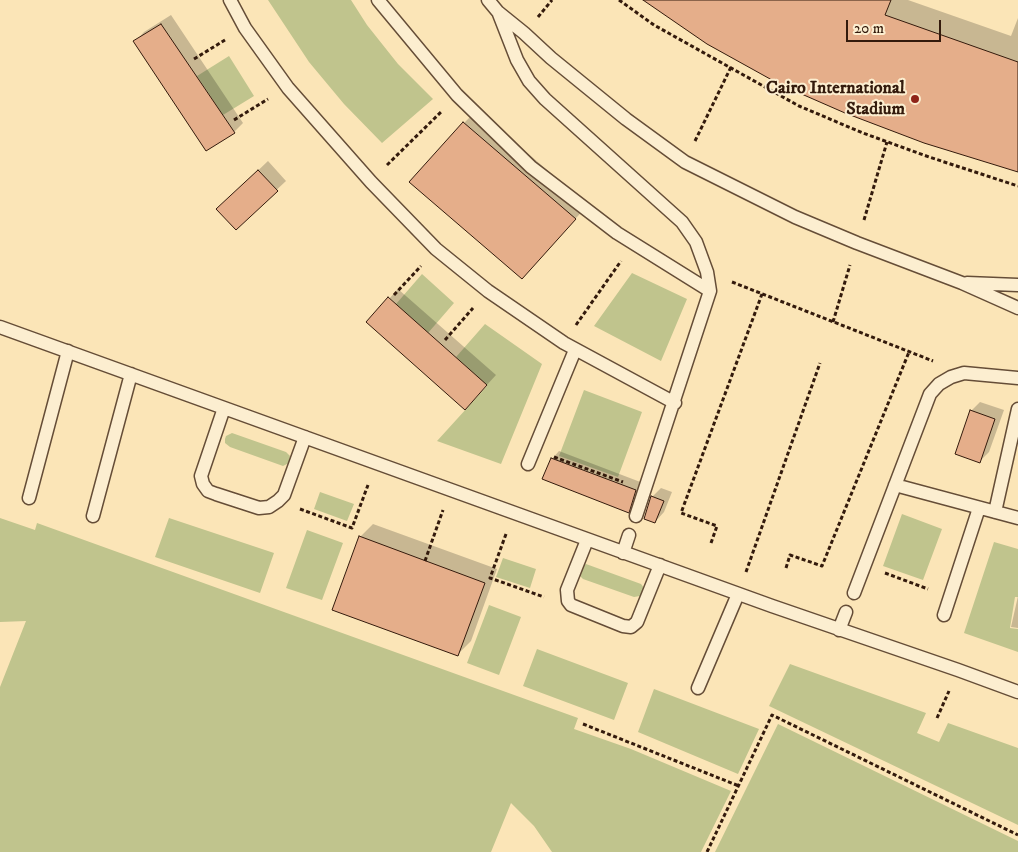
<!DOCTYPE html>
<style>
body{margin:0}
#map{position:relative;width:1018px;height:852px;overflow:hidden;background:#fbe5b7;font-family:"IM FELL DW Pica",serif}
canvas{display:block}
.scale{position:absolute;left:846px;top:20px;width:95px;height:22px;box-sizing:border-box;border:2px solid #331a0c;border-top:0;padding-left:6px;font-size:15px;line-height:18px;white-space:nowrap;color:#331a0c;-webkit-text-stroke:4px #fceed0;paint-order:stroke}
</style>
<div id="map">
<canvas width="1018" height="852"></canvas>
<div class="scale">20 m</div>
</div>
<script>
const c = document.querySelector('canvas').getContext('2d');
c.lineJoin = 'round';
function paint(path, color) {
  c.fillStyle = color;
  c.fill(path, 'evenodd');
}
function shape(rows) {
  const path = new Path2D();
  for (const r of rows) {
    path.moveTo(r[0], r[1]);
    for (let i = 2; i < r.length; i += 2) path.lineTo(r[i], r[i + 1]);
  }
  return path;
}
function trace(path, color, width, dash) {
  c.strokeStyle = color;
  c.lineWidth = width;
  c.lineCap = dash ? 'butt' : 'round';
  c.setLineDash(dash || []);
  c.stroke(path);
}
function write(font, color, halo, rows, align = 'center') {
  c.font = font + ' "IM FELL DW Pica",serif';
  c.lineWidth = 4;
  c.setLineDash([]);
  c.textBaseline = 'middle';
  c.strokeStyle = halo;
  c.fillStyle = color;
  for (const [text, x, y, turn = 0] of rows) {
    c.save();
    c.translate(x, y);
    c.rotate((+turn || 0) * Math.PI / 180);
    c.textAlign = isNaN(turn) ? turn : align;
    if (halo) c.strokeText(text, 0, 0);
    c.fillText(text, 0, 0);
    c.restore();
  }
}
paint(shape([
 [268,0,351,0,367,25,398,64,433,99,382,143,344,104,309,62],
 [229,56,254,96,223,115,197,76],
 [632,273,687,299,661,361,594,326],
 [422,274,454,303,428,333,396,304],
 [485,324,542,364,501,464,437,441,487,386,456,357],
 [584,390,642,412,618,477,559,456],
 [232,433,286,452,290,456,289,463,283,466,230,447,225,443,225,439,226,436],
 [320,492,354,504,347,521,314,509],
 [902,514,942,529,923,580,883,566],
 [0,518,35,530,37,523,578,718,574,729,631,749,731,791,701,852,552,852,534,826,511,803,491,852,0,852,0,687,26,621,0,622],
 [169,518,274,553,260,593,155,557],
 [307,530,343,543,322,600,286,588],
 [994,542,1018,549,1018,597,1015,597,1010,628,1018,629,1018,652,964,633],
 [503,558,536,569,530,588,496,577],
 [586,564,641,584,644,588,643,594,640,596,634,597,583,579,579,575,582,566],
 [489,605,521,617,499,675,467,663],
 [537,649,628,683,614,720,523,686],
 [790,664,926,713,917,733,939,742,948,723,1018,748,1018,825,769,706],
 [654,689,759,729,738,774,638,732],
 [778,724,1018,841,1018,852,715,852]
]), '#c0c48d');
paint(shape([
 [645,0,908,0,1011,36,1018,18,1018,170],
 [171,15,243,123,234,132,135,42,144,32],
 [477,110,588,205,535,263,464,123],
 [268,161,286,181,236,228,227,200],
 [398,289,496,375,474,399,368,322],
 [980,402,1004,410,989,452,980,461,971,411],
 [559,451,643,483,636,504,628,511,552,459],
 [661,488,672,492,664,512,655,522,652,497],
 [373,524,497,569,471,641,457,655,360,537],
 [1018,596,1018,628,1011,627]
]), '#0003');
const building = shape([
 [643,0,891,0,885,15,1018,62,1018,172,924,143,845,113,781,85,707,44,643,0],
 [161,24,235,133,206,151,133,41,161,24],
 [463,122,576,219,522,279,409,182,463,122],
 [258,170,278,191,236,230,216,209,258,170],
 [388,297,487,385,465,410,366,322,388,297],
 [970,410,995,419,980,463,955,454,970,410],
 [551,458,636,490,629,513,542,479,551,458],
 [651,496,664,501,655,523,644,519,651,496],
 [359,536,485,583,458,656,332,610,359,536]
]);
paint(building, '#e5ae8a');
trace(building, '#331a0c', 1);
const lane = shape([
 [230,0,245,28,288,88,371,182,436,249,488,291,564,343,675,403],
 [378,0,457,95,531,167,617,233,710,291],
 [488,0,498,12,524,33,551,58,626,119,685,162,795,217,857,243,962,283,1018,308],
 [499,14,517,60,529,81,545,99,682,222,696,242,707,272,710,291,636,516],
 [967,283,1018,285],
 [0,327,772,606,958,670,1018,692],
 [224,408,201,476,203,484,208,491,216,494,259,508,269,507,278,501,284,495,305,437],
 [528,464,575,350],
 [895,485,1018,518],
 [29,498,68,351],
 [995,512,1018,409],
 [93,516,131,374],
 [587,540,567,590,568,601,571,605,623,626,631,627,637,622,660,565],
 [623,553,629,535],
 [854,593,930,394,939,384,951,377,964,373,1018,378],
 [944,615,979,508],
 [839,630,846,612],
 [698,688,738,594]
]);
trace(lane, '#654d37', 15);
trace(shape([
 [619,0,654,25,799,106,863,133,929,157,1018,186],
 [538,17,552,0],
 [194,59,225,40],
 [234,120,268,99],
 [695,141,731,67],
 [387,165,441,112],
 [864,220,887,142],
 [732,282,933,361],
 [394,295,421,266],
 [833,322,850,265],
 [576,325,621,261],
 [445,340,473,308],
 [554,457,623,482],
 [300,509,352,528,368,485],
 [506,534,490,578,544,597],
 [711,543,717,526,681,513,762,294],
 [425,561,443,510],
 [786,568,790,555,822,566,909,352],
 [746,572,820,363],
 [885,573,928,589],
 [937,718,949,691],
 [583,724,739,786],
 [707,852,772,715,1018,835]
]), '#331a0c', 3, [4, 2.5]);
trace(lane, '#fceed0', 12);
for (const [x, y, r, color] of [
 [915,99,5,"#8f2418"]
]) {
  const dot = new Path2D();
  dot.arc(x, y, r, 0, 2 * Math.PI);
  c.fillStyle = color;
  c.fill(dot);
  trace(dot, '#fceed0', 2);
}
write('bold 18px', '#331a0c', '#fceed0', [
 ["Cairo International",905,89],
 ["Stadium",905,110]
], 'right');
</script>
